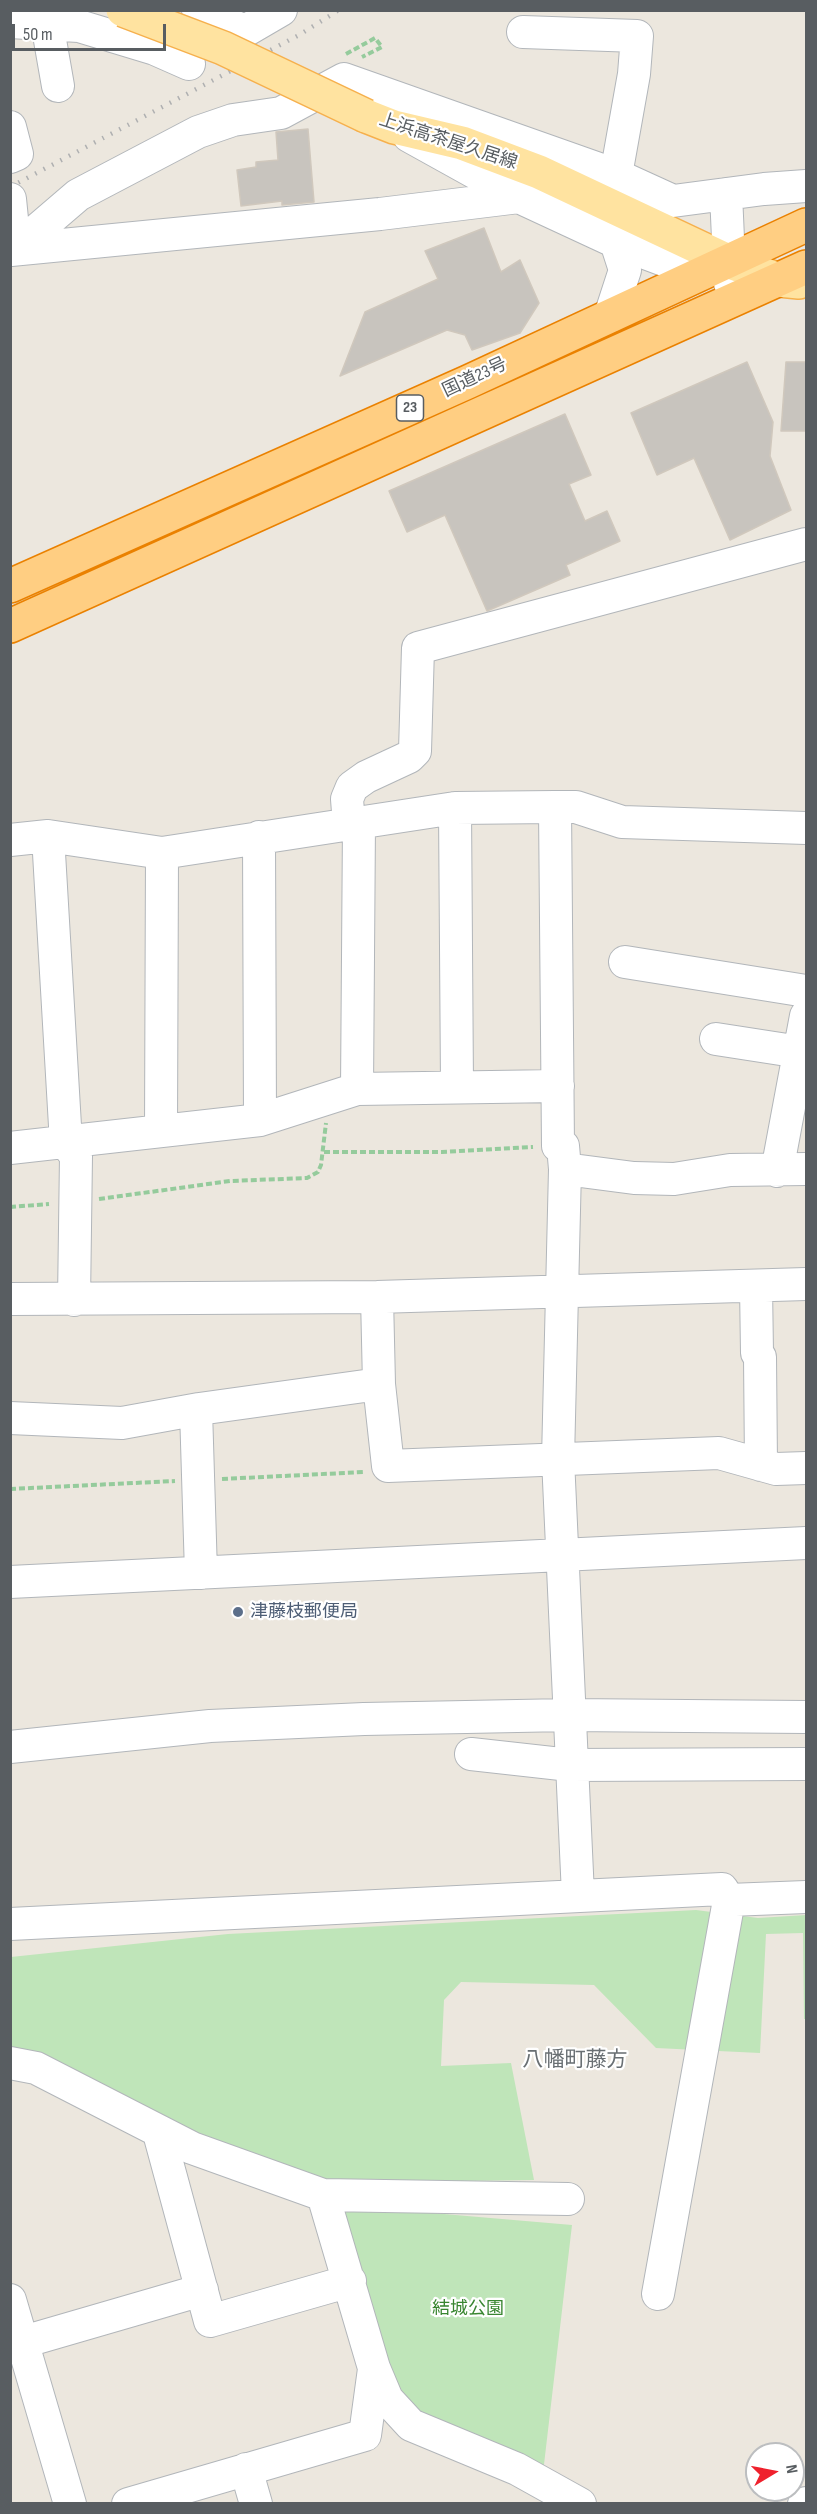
<!DOCTYPE html>
<meta charset="utf-8">
<style>
body{margin:0}
#map{position:relative;width:817px;height:2514px;overflow:hidden;background:#ece7de;font-family:"Sofia Sans Condensed",sans-serif}
canvas{display:block}
.frame{position:absolute;inset:0;border:12px solid #585d61;pointer-events:none}
.north{position:absolute;left:745px;top:2442px;width:60px;height:60px;box-sizing:border-box;background:#fff;border:2px solid #bcbec0;border-radius:50%;rotate:80deg;font-size:16px;font-weight:700;line-height:24px;text-align:center;color:#585d61}
.north::after{content:'';display:block;margin:auto;width:21px;height:27px;background:#ef212d;clip-path:polygon(50% 0,100% 100%,50% 72%,0 100%)}
.scale{position:absolute;left:12px;top:24px;width:154px;height:27px;box-sizing:border-box;border:3px solid #585d61;border-top:0;padding-left:8px;font-size:18px;line-height:21px;white-space:nowrap;color:#585d61;-webkit-text-stroke:4px #fff;paint-order:stroke}
</style>
<div id="map">
<canvas width="817" height="2514"></canvas>
<div class="frame"></div>
<div class="north">N</div>
<div class="scale">50 m</div>
</div>
<script>
const c = document.querySelector('canvas').getContext('2d');
c.lineJoin = 'round';
function paint(path, color) {
  c.fillStyle = color;
  c.fill(path, 'evenodd');
}
function shape(rows) {
  const path = new Path2D();
  for (const r of rows) {
    path.moveTo(r[0], r[1]);
    for (let i = 2; i < r.length; i += 2) path.lineTo(r[i], r[i + 1]);
  }
  return path;
}
function trace(path, color, width, dash) {
  c.strokeStyle = color;
  c.lineWidth = width;
  c.lineCap = dash ? 'butt' : 'round';
  c.setLineDash(dash || []);
  c.stroke(path);
}
function write(font, color, halo, rows, align = 'center') {
  c.font = font + ' "Sofia Sans Condensed","Noto Sans JP",sans-serif';
  c.lineWidth = 4.5;
  c.setLineDash([]);
  c.textBaseline = 'middle';
  c.strokeStyle = halo;
  c.fillStyle = color;
  for (const [text, x, y, turn = 0] of rows) {
    c.save();
    c.translate(x, y);
    c.rotate((+turn || 0) * Math.PI / 180);
    c.textAlign = isNaN(turn) ? turn : align;
    if (halo) c.strokeText(text, 0, 0);
    c.fillText(text, 0, 0);
    c.restore();
  }
}
paint(shape([
 [696,1910,758,1918,806,1915,806,2019,804,2019,803,1933,766,1934,760,2053,656,2048,594,1985,461,1982,444,2000,441,2066,511,2063,534,2180,315,2183,197,2140,11,2052,11,1957,228,1934],
 [339,2205,572,2225,543,2473,411,2415,397,2399]
]), '#bfe5b9');
const building = shape([
 [308,129,314,202,282,205,282,201,241,206,237,170,256,167,256,162,278,160,276,132,308,129],
 [484,228,501,272,520,260,539,303,520,333,472,350,465,335,447,330,340,376,365,312,438,279,425,251,484,228],
 [747,362,773,422,770,456,791,510,730,540,694,458,657,475,631,413,747,362],
 [786,362,807,362,807,431,781,431,786,362],
 [565,414,591,475,569,484,585,521,607,511,620,541,566,565,570,575,487,611,445,515,407,532,389,491,565,414]
]);
paint(building, '#c8c4be');
trace(building, '#d0c8bd', 1.5);
const minor = shape([
 [198,10,245,31,281,10],
 [10,22,79,26,155,49,189,64],
 [47,23,58,86],
 [523,32,637,36,634,74,616,175],
 [10,127,17,154,10,157],
 [409,136,519,197,616,242,672,263,729,262],
 [726,194,730,283],
 [10,199,15,249],
 [15,249,78,195,198,132,233,120,281,113,344,79,616,175,673,201,764,189,806,186],
 [11,250,380,214,519,197],
 [610,316,625,270,616,242],
 [555,807,558,1146,563,1146,565,1169,558,1459,578,1895],
 [455,808,457,1086],
 [349,825,347,799,352,787,366,777,409,757,415,751,418,648,806,544],
 [48,836,66,1143,76,1156,74,1300],
 [259,837,260,1120],
 [10,840,48,836,162,853,455,808,555,807,576,807,622,822,806,828],
 [625,962,806,991],
 [716,1039,800,1052],
 [357,1089,359,823],
 [161,1131,162,853],
 [10,1148,260,1120,357,1089,558,1086],
 [565,1169,634,1178,674,1179,730,1170,806,1169],
 [777,1171,806,1016],
 [756,1286,757,1353,760,1357,761,1465],
 [377,1297,379,1384,388,1466,719,1453,776,1469,806,1468],
 [10,1299,377,1297,806,1284],
 [196,1410,201,1573],
 [10,1418,122,1423,199,1409,379,1384],
 [10,1582,806,1543],
 [10,1747,210,1726,364,1719,568,1715,806,1717],
 [471,1754,570,1765,806,1764],
 [10,1924,722,1889,729,1900,806,1897],
 [10,2063,36,2068,192,2148,323,2195,568,2199],
 [159,2133,210,2321,350,2281],
 [323,2195,374,2368,387,2399,411,2425,517,2469,580,2504],
 [658,2294,729,1900],
 [10,2300,70,2504],
 [23,2342,202,2290],
 [246,2469,256,2504],
 [128,2504,365,2435,374,2369],
 [804,2504,806,2503]
]);
const major = shape([
 [366,116,394,127,462,143,539,172,730,262,779,280,799,282]
]);
const highway = shape([
 [10,586,468,382,806,225],
 [10,626,806,267]
]);
trace(minor, '#b2b6ba', 34);
trace(major, '#f6b04d', 36);
trace(highway, '#ea8100', 36);
trace(shape([
 [346,54,375,38,382,47,362,57],
 [324,1152,442,1152,533,1147],
 [99,1199,230,1181,307,1178,318,1172,321,1165,326,1123],
 [10,1207,49,1204],
 [222,1479,364,1472],
 [10,1489,175,1481]
]), '#95cb9c', 4, [6, 3]);
trace(minor, '#fff', 32);
trace(major, '#ffe3a0', 33);
trace(highway, '#ffce82', 33);
trace(shape([
 [10,187,299,35,339,10]
]), '#afb0b1', 4.5, [1.5, 8]);
const majorBridge = shape([
 [123,10,223,48,366,116]
]);
trace(majorBridge, '#f6b04d', 36, []);
trace(majorBridge, '#ffe3a0', 33);
for (const [x, y, r, color] of [
 [238,1612,6,"#5c6f8a"]
]) {
  const dot = new Path2D();
  dot.arc(x, y, r, 0, 2 * Math.PI);
  c.fillStyle = color;
  c.fill(dot);
  trace(dot, '#fff', 2);
}
for (const [x, y, w] of [
 [410,408,27]
]) {
  const box = new Path2D();
  box.roundRect(x - w / 2, y - 13, w, 26, 4.5);
  c.fillStyle = '#fff';
  c.fill(box);
  trace(box, '#585d61', 1.5);
}
write('bold 16px', '#585d61', null, [
 ["23",410,408]
]);
write('18px', '#585d61', '#fff', [
 ["上浜高茶屋久居線",448,142,18],
 ["国道23号",475,378,-25]
]);
write('18px', '#4e5e75', '#fff', [
 ["津藤枝郵便局",250,1612]
], 'left');
write('18px', '#398631', '#fff', [
 ["結城公園",468,2309]
]);
write('21px', '#696f73', '#fff', [
 ["八幡町藤方",575,2061]
]);
</script>
